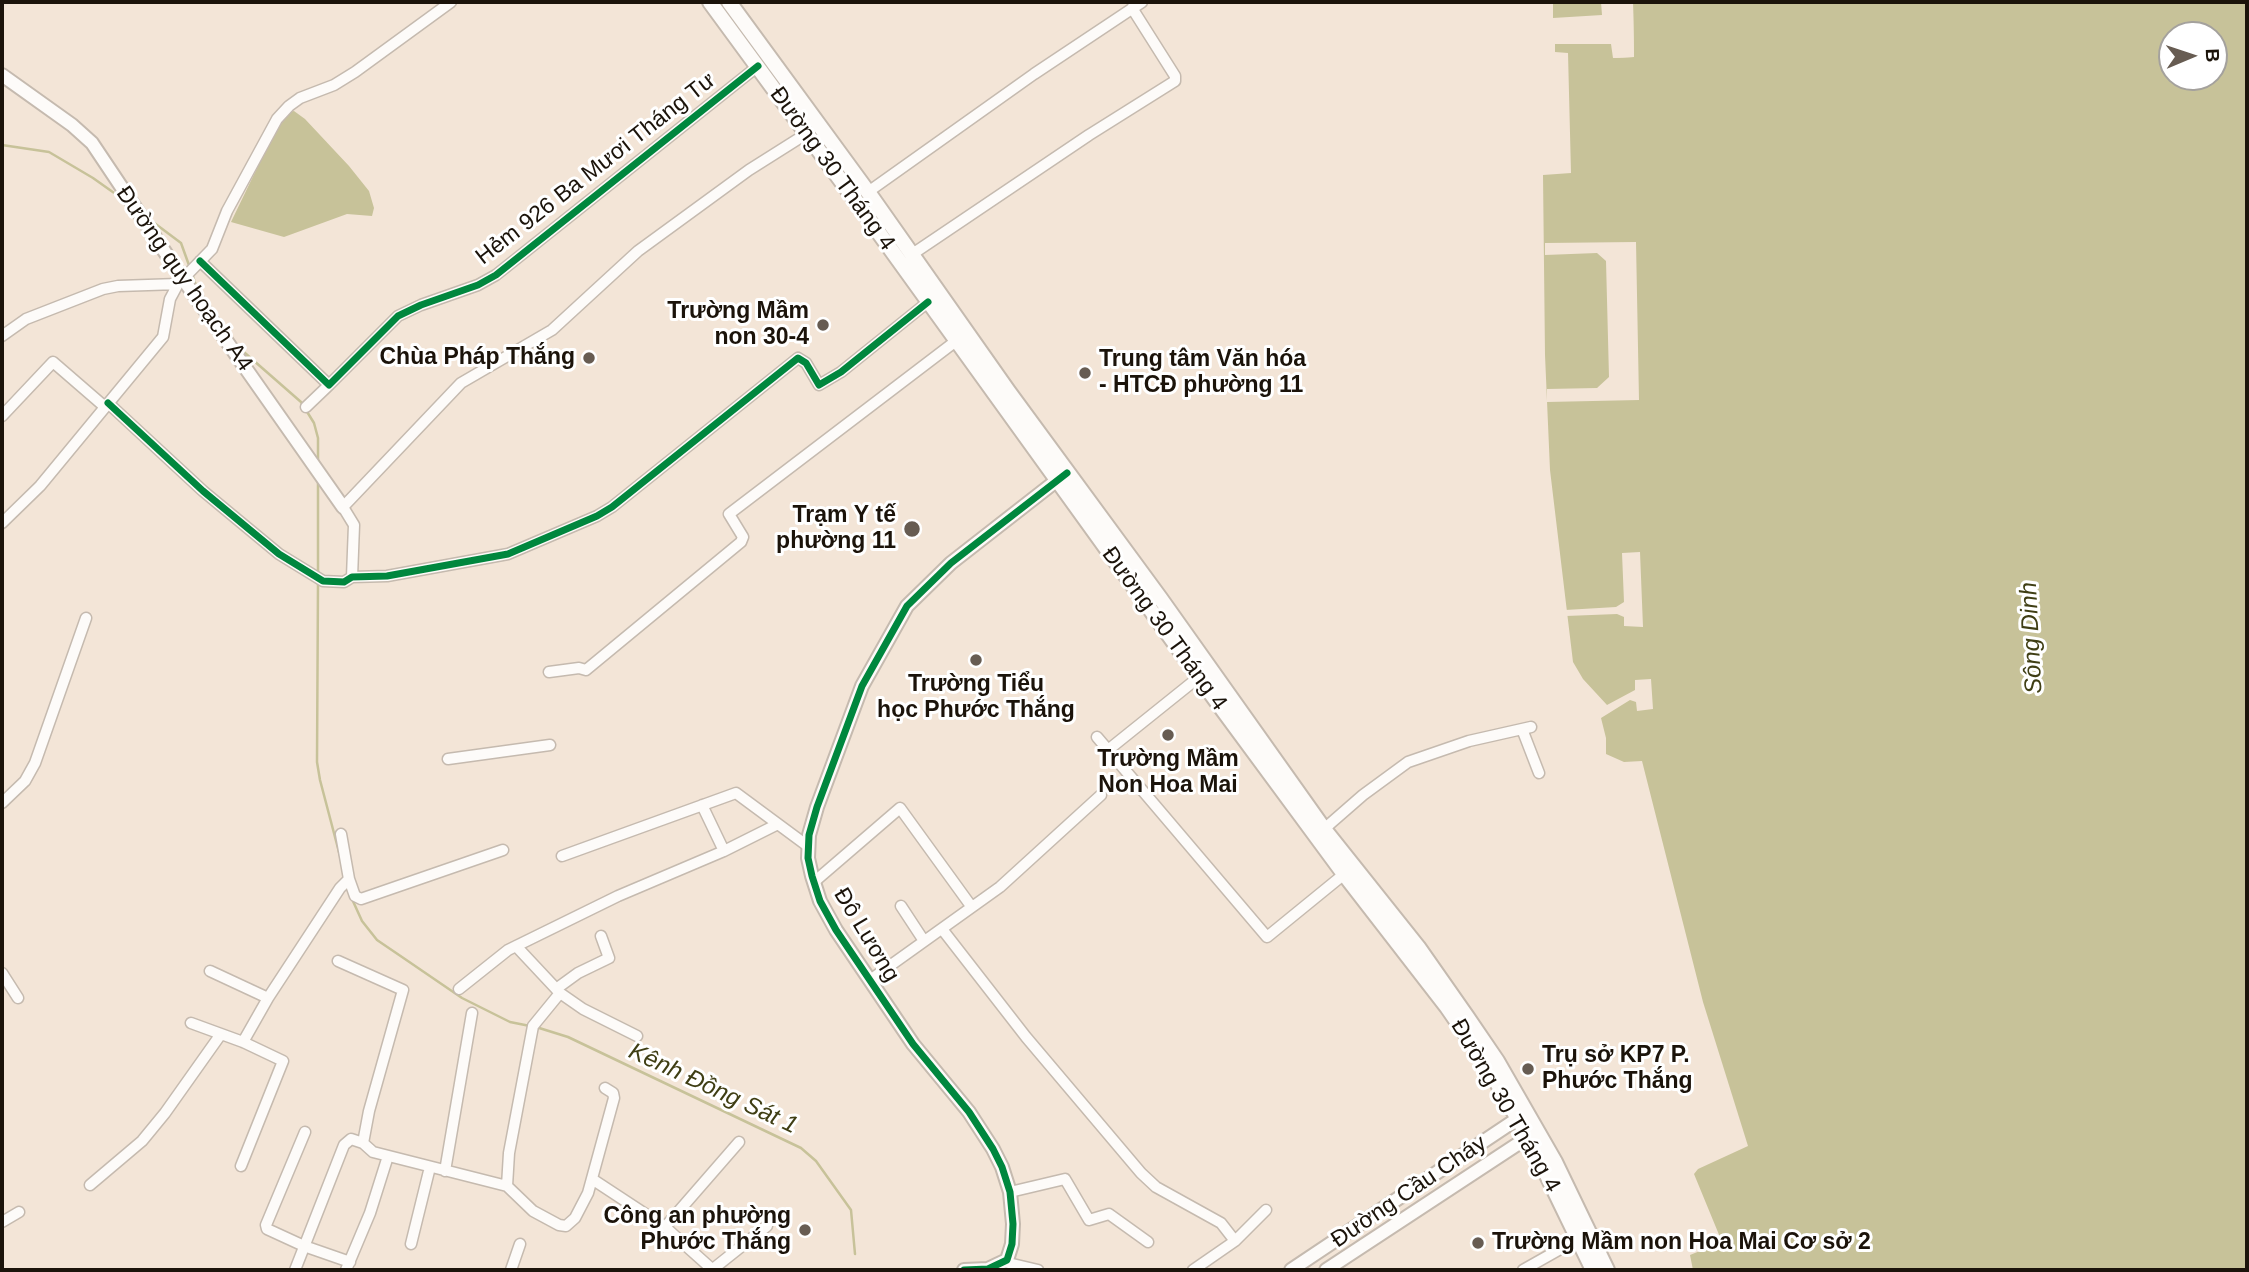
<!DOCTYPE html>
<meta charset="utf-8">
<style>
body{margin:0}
#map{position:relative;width:2249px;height:1272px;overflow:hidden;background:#f3e5d7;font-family:Helvetica,sans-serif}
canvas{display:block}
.frame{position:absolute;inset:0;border:4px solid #1b130a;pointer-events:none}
.north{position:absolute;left:2158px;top:21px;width:70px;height:70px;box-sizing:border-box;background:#fff;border:2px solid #a4a19d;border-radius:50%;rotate:88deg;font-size:19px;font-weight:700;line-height:28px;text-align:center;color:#1b130a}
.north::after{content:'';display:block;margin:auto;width:24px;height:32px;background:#675c52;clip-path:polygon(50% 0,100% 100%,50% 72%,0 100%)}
</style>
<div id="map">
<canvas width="2249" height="1272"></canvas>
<div class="frame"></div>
<div class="north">B</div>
</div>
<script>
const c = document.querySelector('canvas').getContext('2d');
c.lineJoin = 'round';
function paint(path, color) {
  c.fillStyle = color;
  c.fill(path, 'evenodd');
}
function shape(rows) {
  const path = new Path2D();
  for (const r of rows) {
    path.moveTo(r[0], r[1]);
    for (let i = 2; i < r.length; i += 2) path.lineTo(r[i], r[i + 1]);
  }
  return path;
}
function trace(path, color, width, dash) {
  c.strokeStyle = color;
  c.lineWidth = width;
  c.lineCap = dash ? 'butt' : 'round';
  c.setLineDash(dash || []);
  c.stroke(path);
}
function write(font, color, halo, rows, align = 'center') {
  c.font = font + ' Helvetica,sans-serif';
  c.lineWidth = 6;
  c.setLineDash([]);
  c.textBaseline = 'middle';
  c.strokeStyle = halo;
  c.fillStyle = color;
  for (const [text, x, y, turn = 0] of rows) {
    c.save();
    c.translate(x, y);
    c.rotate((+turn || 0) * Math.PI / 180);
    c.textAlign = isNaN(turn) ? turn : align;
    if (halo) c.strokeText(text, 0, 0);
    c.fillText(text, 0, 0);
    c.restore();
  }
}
paint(shape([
 [1553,2,1601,2,1602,15,1553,18],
 [1633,2,2247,2,2247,1270,1693,1270,1690,1255,1722,1242,1694,1174,1698,1169,1748,1146,1703,1002,1642,761,1624,762,1606,754,1606,738,1601,718,1630,700,1636,702,1637,711,1653,709,1651,679,1635,680,1635,690,1607,705,1583,679,1573,662,1550,470,1545,355,1543,175,1571,173,1568,53,1555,52,1555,44,1612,44,1614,58,1634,57],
 [2172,35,2214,35,2214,77,2172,77],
 [294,111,305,119,349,166,369,191,374,208,372,216,347,214,284,237,231,222,274,133,289,112]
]), '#c7c299');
paint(shape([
 [1630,2,1633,2,1634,57,1613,58,1611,44,1555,44,1555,40,1612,40,1615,43,1617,54,1631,54],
 [1636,242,1639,400,1547,402,1547,389,1597,388,1609,377,1606,261,1597,253,1545,255,1545,243],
 [1640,552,1643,627,1624,626,1624,617,1617,614,1566,616,1565,610,1616,607,1624,602,1622,553]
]), '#f3e5d7');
trace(shape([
 [2,145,49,152,93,178,124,200],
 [149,219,181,243,190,268],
 [192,274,198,291],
 [237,346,301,402,314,423,318,438,318,463],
 [318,575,318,480],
 [318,582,317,762,320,780,340,856],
 [352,899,362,921,377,940,402,957,462,998,510,1022,530,1026],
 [536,1027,568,1037,801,1148,816,1161,851,1210,855,1254]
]), '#c7c299', 2.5);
const minor = shape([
 [868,192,1034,74,1142,2],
 [911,255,1089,135,1175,81,1175,76,1132,8],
 [200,261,329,385,398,316,421,305,478,285,496,275,758,66],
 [2,336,26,319,103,289,118,286,178,284],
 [108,403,203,491,279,554,323,581,344,582,352,577,387,576,508,554,597,516,612,507,798,358,806,363,819,385,841,372,928,302],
 [306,407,329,385],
 [2,416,53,362,105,407],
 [2,523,40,486,163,337,170,299,178,284,212,249,227,211,277,119,289,106,300,98,334,85,355,72,451,2],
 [352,577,354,525,343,507,461,383,552,330,638,251,749,170,806,134],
 [549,672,579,668,586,670,741,542,743,537,729,514,956,341],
 [1522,729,1539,773],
 [1097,737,1267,937,1348,871],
 [1108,750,1199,677],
 [448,759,550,745],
 [2,803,25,781,35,763,86,618],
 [1324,829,1363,795,1408,762,1469,741,1531,727],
 [341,834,349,879,355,896,361,899,503,850],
 [724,851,778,824],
 [562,856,736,793,809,847],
 [814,882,900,808,971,906],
 [901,906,924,941],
 [942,929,1026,1037,1141,1173,1156,1187,1221,1223,1235,1241,1193,1270],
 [516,946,560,993,583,1009,637,1036],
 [338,961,403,990,369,1111,363,1143],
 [210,971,268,998],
 [2,973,18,998],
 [870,980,1000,887,1101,795],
 [459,989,508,950,618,896,724,851,702,805],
 [556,989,578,973,609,958,601,936],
 [191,1023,243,1042,283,1061,241,1166],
 [243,1042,268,998,340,888,349,879],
 [305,1132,266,1225,267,1229,304,1246,350,1262],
 [445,1171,472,1013],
 [592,1179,665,1227,713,1270],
 [90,1185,142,1141,165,1113,221,1034],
 [507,1186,509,1153,533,1026,560,993],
 [1010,1192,1065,1179,1089,1220,1109,1214,1148,1242],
 [2,1222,19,1212],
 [665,1227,739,1142],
 [1235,1241,1266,1210],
 [411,1244,430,1167],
 [1004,1262,1038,1270],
 [713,1269,767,1226],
 [295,1270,344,1145,351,1139,363,1143,373,1152,507,1186,533,1211,559,1225,566,1226,575,1218,588,1193,614,1098,613,1093,605,1088],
 [346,1270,370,1213,388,1156],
 [511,1270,520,1244],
 [1523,1270,1578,1239]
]);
const tertiary = shape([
 [2,75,72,125,92,143,183,279,343,507],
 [964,1270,988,1269,1007,1260,1012,1244,1013,1224,1010,1192,1002,1167,993,1149,969,1112,913,1044,836,930,820,901,812,876,808,858,809,835,817,807,862,686,907,606,951,563,1065,474]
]);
const secondary = shape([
 [1291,1270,1523,1115],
 [1326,1270,1536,1132]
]);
const primary = shape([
 [710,2,856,201,1220,706,1344,874,1447,1007,1485,1062,1529,1138,1593,1270],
 [729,2,868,192,1008,391,1160,598,1324,829,1418,947,1467,1017,1497,1061,1555,1162,1607,1270]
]);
trace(minor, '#c5baaf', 13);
trace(tertiary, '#c5baaf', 16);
trace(secondary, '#c5baaf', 16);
trace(primary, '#c5baaf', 18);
trace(minor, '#fdfbf9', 10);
trace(tertiary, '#fdfbf9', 12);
trace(secondary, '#fdfbf9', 12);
trace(primary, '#fdfbf9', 14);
trace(shape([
 [200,261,329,385,398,316,421,305,478,285,496,275,758,66],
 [108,403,203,491,279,554,323,581,344,582,352,577,387,576,508,554,597,516,612,507,798,358,806,363,819,385,841,372,928,302],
 [964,1270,988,1269,1007,1260,1012,1244,1013,1224,1010,1192,1002,1167,993,1149,969,1112,913,1044,836,930,820,901,812,876,808,858,809,835,817,807,862,686,907,606,951,563,1067,473]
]), '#00873e', 7);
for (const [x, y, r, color] of [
 [823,325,7,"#675c52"],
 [589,358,7,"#675c52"],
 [1085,373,7,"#675c52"],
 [912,529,9,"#675c52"],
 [976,660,7,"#675c52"],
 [1168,735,7,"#675c52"],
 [1528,1069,7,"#675c52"],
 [805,1230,7,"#675c52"],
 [1478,1243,7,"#675c52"]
]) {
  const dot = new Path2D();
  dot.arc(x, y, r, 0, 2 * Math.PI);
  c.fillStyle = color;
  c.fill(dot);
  trace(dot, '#fff', 2.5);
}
write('23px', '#1b130a', '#fff', [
 ["Hẻm 926 Ba Mươi Tháng Tư",596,169,-38],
 ["Đường 30 Tháng 4",832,169,54],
 ["Đường quy hoạch A4",184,279,55],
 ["Đường 30 Tháng 4",1164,629,54],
 ["Đô Lương",866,935,59],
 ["Đường 30 Tháng 4",1505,1106,60],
 ["Đường Cầu Cháy",1409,1192,-34]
]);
write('bold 23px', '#1b130a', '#fff', [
 ["Trường Mầm",809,312],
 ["non 30-4",809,338],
 ["Chùa Pháp Thắng",575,358],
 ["Trung tâm Văn hóa",1099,360,"left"],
 ["- HTCĐ phường 11",1099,386,"left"],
 ["Trạm Y tế",896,516],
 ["phường 11",896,542],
 ["Trường Tiểu",976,685,"center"],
 ["học Phước Thắng",976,711,"center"],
 ["Trường Mầm",1168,760,"center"],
 ["Non Hoa Mai",1168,786,"center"],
 ["Trụ sở KP7 P.",1542,1056,"left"],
 ["Phước Thắng",1542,1082,"left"],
 ["Công an phường",791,1217],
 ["Phước Thắng",791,1243],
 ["Trường Mầm non Hoa Mai Cơ sở 2",1492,1243,"left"]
], 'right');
write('italic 24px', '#3f3e14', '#fff', [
 ["Sông Dinh",2032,638,-93],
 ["Kênh Đồng Sát 1",713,1089,25]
]);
</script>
